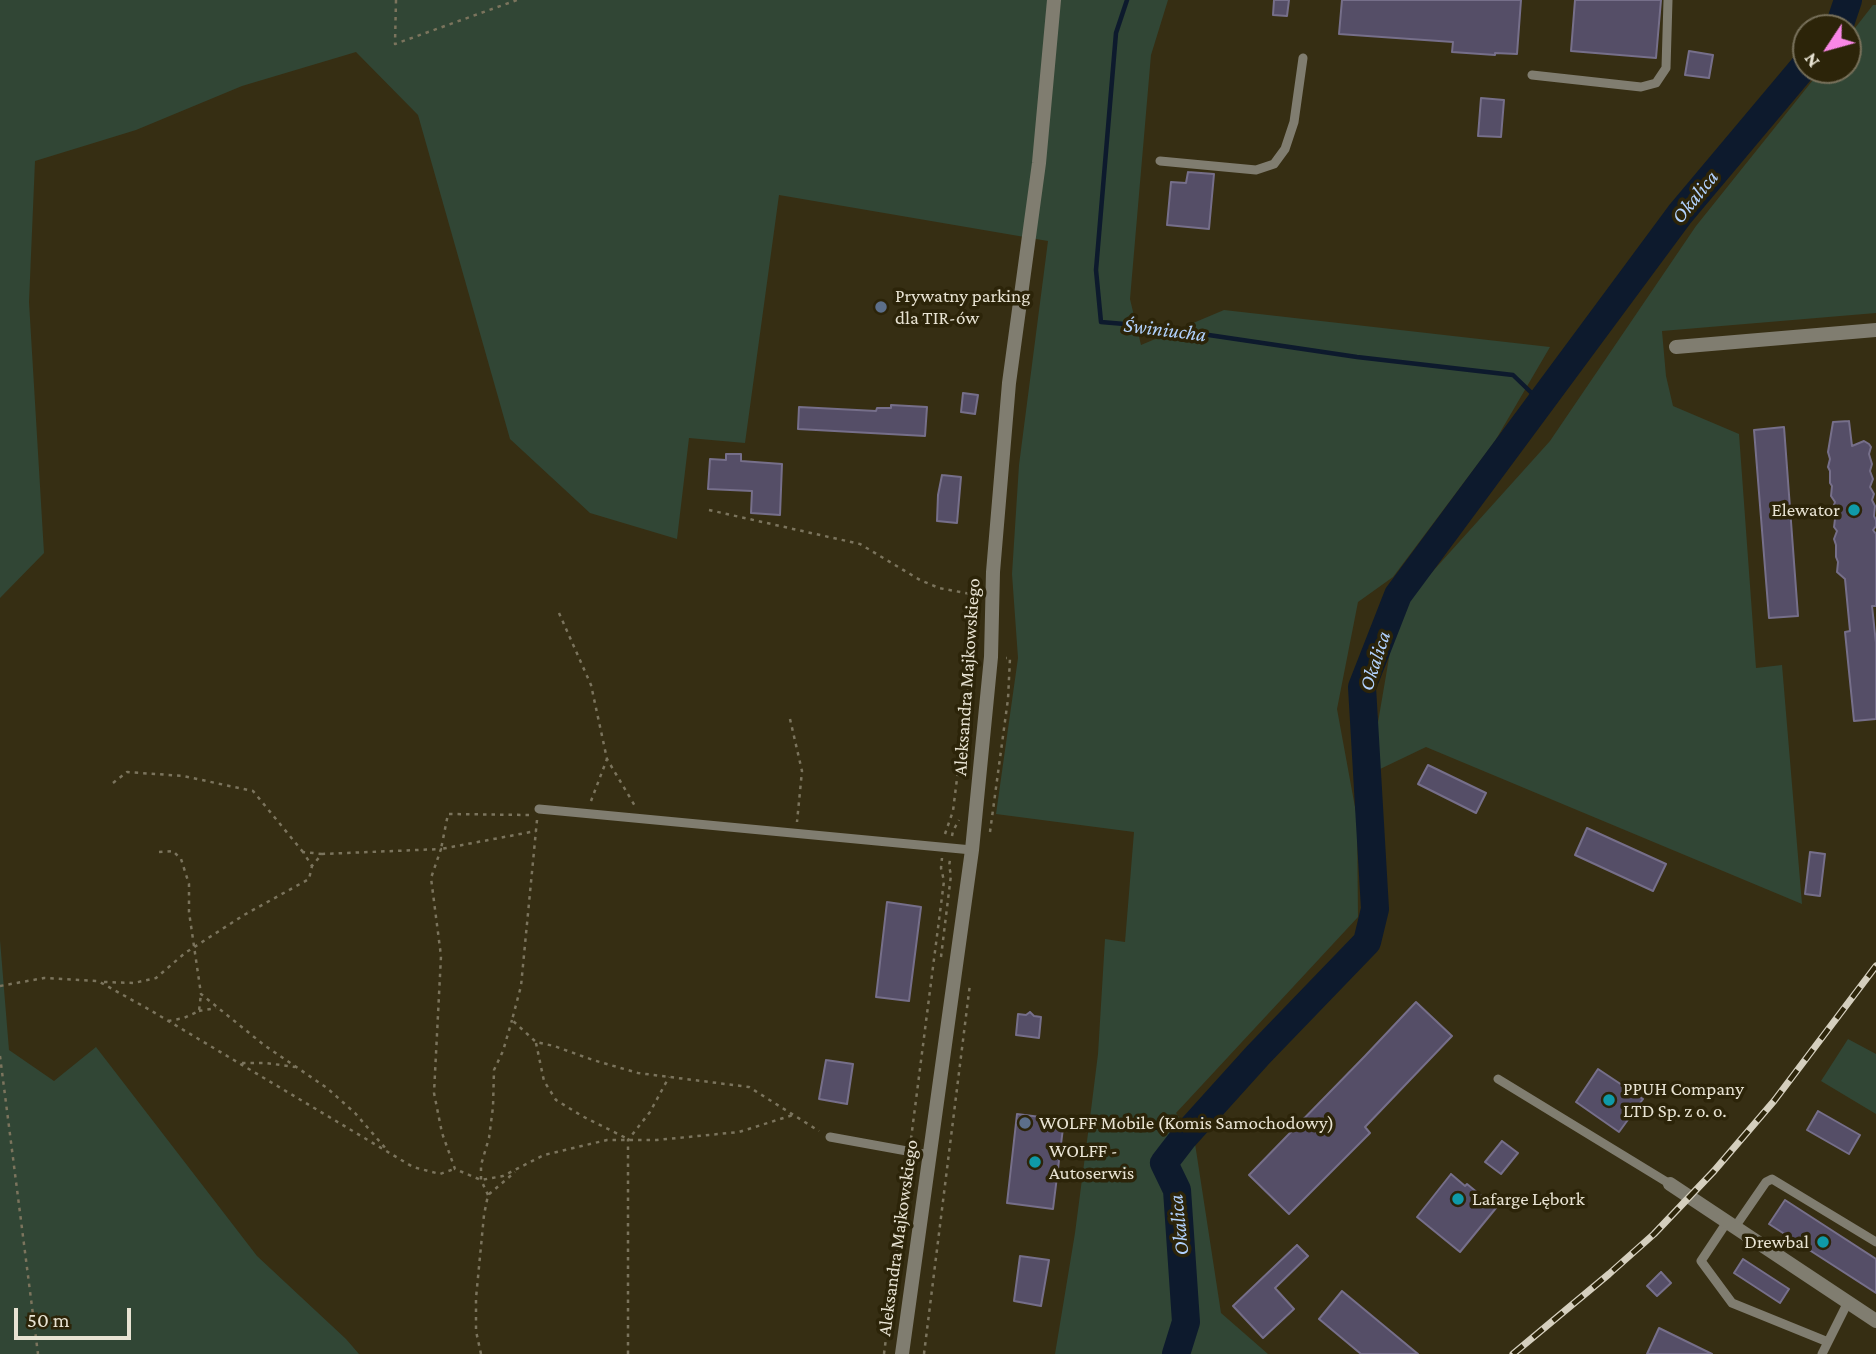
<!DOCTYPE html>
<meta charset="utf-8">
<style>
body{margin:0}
#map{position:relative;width:1876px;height:1354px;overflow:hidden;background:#362e13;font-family:"Crimson Pro",serif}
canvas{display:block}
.north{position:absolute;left:1792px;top:14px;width:70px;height:70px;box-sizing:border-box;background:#2c2409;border:2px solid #77705a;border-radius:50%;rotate:234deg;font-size:19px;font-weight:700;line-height:28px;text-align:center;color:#e8e3d3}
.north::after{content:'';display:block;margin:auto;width:24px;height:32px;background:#fa87e7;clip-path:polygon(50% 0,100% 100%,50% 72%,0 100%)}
.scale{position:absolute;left:14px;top:1308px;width:117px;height:32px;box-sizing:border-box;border:4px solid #e8e3d3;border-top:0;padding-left:9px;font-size:21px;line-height:24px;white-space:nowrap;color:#e8e3d3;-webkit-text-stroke:5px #2c2409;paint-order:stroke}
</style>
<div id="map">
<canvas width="1876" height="1354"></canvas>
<div class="north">N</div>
<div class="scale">50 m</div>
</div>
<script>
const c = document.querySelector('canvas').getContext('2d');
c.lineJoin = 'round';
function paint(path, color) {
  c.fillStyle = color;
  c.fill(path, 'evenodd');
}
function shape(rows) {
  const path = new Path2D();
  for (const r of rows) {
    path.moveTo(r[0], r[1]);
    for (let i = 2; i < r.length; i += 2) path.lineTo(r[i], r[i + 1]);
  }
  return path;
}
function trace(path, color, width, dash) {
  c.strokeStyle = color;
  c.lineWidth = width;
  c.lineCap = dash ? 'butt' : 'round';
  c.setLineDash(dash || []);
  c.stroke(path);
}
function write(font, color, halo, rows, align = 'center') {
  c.font = font + ' "Crimson Pro",serif';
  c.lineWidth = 7;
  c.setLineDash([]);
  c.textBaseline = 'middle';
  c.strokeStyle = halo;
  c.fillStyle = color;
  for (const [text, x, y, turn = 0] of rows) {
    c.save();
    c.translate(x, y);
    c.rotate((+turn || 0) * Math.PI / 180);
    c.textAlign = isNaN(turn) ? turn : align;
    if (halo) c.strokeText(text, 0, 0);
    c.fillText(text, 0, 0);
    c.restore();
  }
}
paint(shape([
 [0,0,1168,0,1151,55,1130,299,1141,345,1224,310,1550,347,1495,441,1393,577,1358,602,1337,709,1357,818,1358,917,1176,1113,1194,1137,1221,1313,1268,1354,1055,1354,1075,1233,1090,1118,1098,1054,1105,939,1125,942,1134,832,996,814,1018,658,1012,574,1019,465,1048,241,779,195,745,443,689,438,677,539,590,513,510,439,418,115,356,52,242,86,136,130,35,161,29,302,44,553,0,598],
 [1873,5,1876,5,1876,313,1662,331,1666,376,1673,406,1739,434,1756,668,1782,665,1802,904,1426,747,1378,770,1376,734,1397,611,1550,441,1696,226,1821,70,1848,70,1848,37],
 [0,940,9,1050,54,1081,96,1047,257,1256,346,1339,359,1354,0,1354],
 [1848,1039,1876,1054,1876,1114,1821,1081]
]), '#314635');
trace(shape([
 [1127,0,1116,33,1096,270,1101,322,1148,326,1357,357,1513,375,1541,402],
 [1106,1124,1190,1130]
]), '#0d1a2d', 4.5);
trace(shape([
 [1836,28,1841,21,1848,0],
 [1176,1354,1186,1322,1177,1190,1164,1163,1184,1137,1258,1055,1367,942,1375,909,1362,687,1398,595,1680,214,1806,64]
]), '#0d1a2d', 28);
const building = shape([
 [1274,0,1289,0,1287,16,1273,15,1274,0],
 [1342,0,1521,0,1517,54,1495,53,1495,55,1452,52,1453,42,1339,34,1342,0],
 [1575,0,1661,0,1656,58,1571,51,1575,0],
 [1689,51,1713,55,1709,78,1685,75,1689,51],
 [1481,98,1504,100,1501,137,1478,136,1481,98],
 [1188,172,1214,174,1209,229,1167,225,1171,182,1186,183,1188,172],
 [963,393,978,395,975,414,961,412,963,393],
 [891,405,927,407,925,436,798,429,799,407,876,411,877,408,891,408,891,405],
 [1849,421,1852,446,1864,441,1869,444,1871,447,1869,454,1872,464,1870,471,1873,479,1870,487,1874,494,1872,500,1875,506,1874,516,1876,520,1876,526,1873,530,1876,534,1876,606,1872,606,1876,643,1876,719,1854,721,1845,632,1850,631,1845,579,1837,572,1838,562,1836,557,1836,545,1834,539,1837,531,1834,527,1835,519,1832,511,1835,502,1831,496,1832,486,1830,483,1830,471,1828,467,1830,459,1828,452,1833,422,1849,421],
 [1784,427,1798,616,1769,618,1754,430,1784,427],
 [726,454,741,454,741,461,782,464,780,515,751,513,752,491,708,489,710,459,726,460,726,454],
 [942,475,961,477,957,523,937,521,938,495,942,475],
 [1428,765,1486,793,1476,813,1418,784,1428,765],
 [1587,828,1666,864,1653,891,1575,855,1587,828],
 [1810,852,1825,854,1820,896,1805,894,1810,852],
 [887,902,921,907,909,1001,876,997,887,902],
 [1416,1002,1452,1036,1365,1127,1370,1133,1289,1214,1249,1175,1365,1056,1416,1002],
 [1030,1012,1034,1016,1041,1017,1039,1038,1016,1035,1018,1014,1026,1015,1030,1012],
 [826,1060,853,1064,847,1104,819,1099,826,1060],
 [1598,1069,1643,1099,1619,1132,1576,1102,1598,1069],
 [1818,1111,1860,1135,1849,1154,1807,1130,1818,1111],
 [1017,1114,1064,1120,1053,1209,1007,1203,1017,1114],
 [1502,1141,1518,1153,1501,1174,1485,1162,1502,1141],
 [1451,1174,1465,1186,1467,1184,1496,1208,1460,1252,1417,1217,1451,1174],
 [1785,1200,1876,1259,1876,1293,1769,1224,1785,1200],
 [1297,1245,1308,1256,1275,1288,1294,1309,1263,1338,1233,1306,1297,1245],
 [1020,1256,1049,1260,1041,1306,1014,1301,1020,1256],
 [1743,1259,1789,1289,1780,1303,1734,1273,1743,1259],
 [1661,1272,1671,1283,1657,1296,1647,1286,1661,1272],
 [1342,1291,1418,1354,1361,1354,1319,1319,1342,1291],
 [1659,1328,1712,1354,1647,1354,1659,1328]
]);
paint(building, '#554e67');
trace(building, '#766f8a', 2);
trace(shape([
 [396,0,395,44,517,0],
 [709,510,860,544,920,580,939,588,976,595],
 [559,613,591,685,607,759,635,806],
 [790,719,802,771,797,822],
 [113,783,127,772,183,776,253,791,303,852],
 [591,801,607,759],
 [529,815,448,814,441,849,536,831],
 [537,820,521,986,512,1020,536,1042,554,1046,593,1060,638,1073,749,1087,819,1131],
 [990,832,1008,699,1010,658,1006,658],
 [945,834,953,811,972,657,975,652],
 [952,836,953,831,959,820],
 [159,852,173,851,181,859,189,884,189,912,201,994,264,1045,327,1088,355,1113,387,1150],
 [322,854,303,852,312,866,322,854,441,849,431,878,441,956,434,1093,442,1133,455,1169,481,1180,503,1176,544,1155,607,1140,657,1140,739,1132,793,1115],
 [941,957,951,875,949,866,950,860],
 [104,982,134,983,156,978,185,953,244,915,309,879,312,866],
 [0,986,44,978,98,981,150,1010,413,1167,440,1174,454,1169],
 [199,1011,216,1008],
 [168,1021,184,1018,199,1011,201,994],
 [536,1043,544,1081,556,1100,582,1116,626,1138],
 [0,1056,38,1354],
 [242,1063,266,1063,295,1067],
 [911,1139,944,881,941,868,942,858],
 [488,1195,481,1180,481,1165,489,1138,493,1107,494,1070,503,1051,512,1020],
 [481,1354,476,1331,476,1298,484,1215,488,1195,515,1172],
 [628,1354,628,1140,650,1112,669,1077],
 [884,1354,908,1163],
 [924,1354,970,984]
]), '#7b745d', 2.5, [3.5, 5]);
trace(shape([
 [1532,75,1641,87,1656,83,1666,68,1668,0],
 [1160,161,1256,170,1274,164,1285,149,1294,122,1303,58],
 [539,809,972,850],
 [1498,1079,1670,1184],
 [830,1137,929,1155],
 [1727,1222,1701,1261,1732,1303,1828,1342],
 [1735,1227,1766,1182,1772,1179,1876,1242],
 [1822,1354,1848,1302]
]), '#807d70', 9);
trace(shape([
 [1676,347,1876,330],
 [1670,1184,1876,1321],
 [902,1354,972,850,991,657,993,572,1009,383,1039,163,1054,0]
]), '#807d70', 14);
const rail = shape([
 [1513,1354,1609,1274,1654,1234,1714,1171,1774,1101,1876,966]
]);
trace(rail, '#d5cfbe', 7);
trace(rail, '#2c2409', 4.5, [13]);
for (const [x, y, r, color] of [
 [881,307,7,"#5c6f8a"],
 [1854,510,7,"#0f9aa8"],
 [1609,1100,7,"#0f9aa8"],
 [1025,1123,7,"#5c6f8a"],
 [1035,1162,7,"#0f9aa8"],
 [1458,1199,7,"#0f9aa8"],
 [1823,1242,7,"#0f9aa8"]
]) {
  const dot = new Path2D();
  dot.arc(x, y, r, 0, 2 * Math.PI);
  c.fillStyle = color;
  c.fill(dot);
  trace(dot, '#2c2409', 2.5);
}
write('19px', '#e8e3d3', '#2c2409', [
 ["Prywatny parking",895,296],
 ["dla TIR-ów",895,318],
 ["Elewator",1840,510,"right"],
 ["PPUH Company",1623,1089],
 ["LTD Sp. z o. o.",1623,1111],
 ["WOLFF Mobile (Komis Samochodowy)",1039,1123],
 ["WOLFF -",1049,1151],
 ["Autoserwis",1049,1173],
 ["Lafarge Lębork",1472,1199],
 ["Drewbal",1809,1242,"right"]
], 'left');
write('19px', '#e8e3d3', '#2c2409', [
 ["Aleksandra Majkowskiego",967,677,-86],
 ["Aleksandra Majkowskiego",898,1238,-82]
]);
write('italic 21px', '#b1d1fd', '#2c2409', [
 ["Okalica",1695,197,-51],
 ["Świniucha",1165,330,7],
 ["Okalica",1375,661,-72],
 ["Okalica",1179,1225,-96]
]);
</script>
